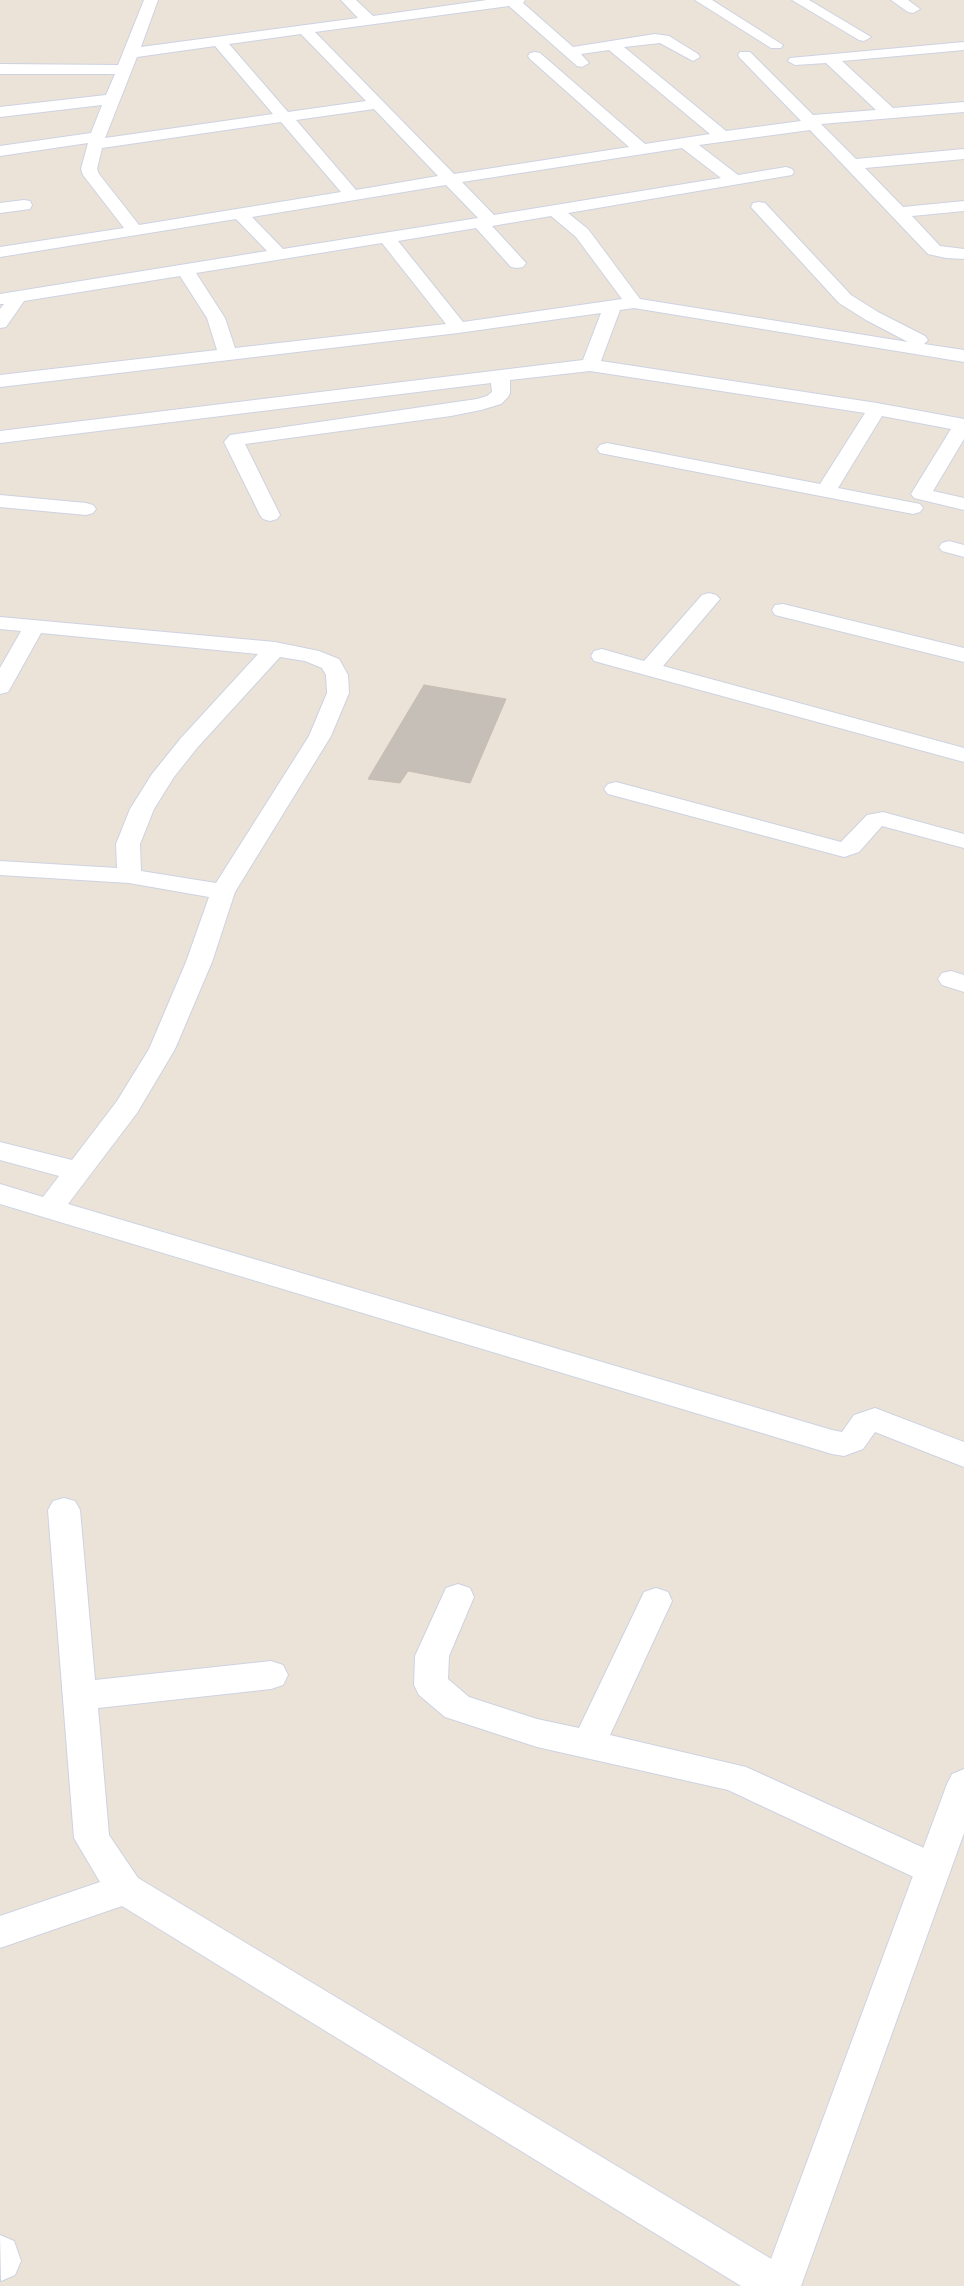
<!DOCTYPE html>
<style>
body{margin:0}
canvas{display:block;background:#ebe2d8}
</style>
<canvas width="964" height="2286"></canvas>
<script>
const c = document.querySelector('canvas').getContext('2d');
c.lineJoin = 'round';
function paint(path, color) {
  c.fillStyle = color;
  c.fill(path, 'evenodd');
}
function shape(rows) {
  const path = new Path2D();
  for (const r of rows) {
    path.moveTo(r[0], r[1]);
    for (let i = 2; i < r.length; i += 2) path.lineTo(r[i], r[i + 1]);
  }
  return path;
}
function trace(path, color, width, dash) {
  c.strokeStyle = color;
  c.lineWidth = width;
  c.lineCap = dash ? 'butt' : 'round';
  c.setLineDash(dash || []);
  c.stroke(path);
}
const building = shape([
 [424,685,506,699,470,783,408,771,400,783,368,779,424,685]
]);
paint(building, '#c6bfb8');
trace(building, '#c6beb2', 1);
const street = shape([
 [144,0,158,0,141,47,358,18,341,0,356,0,373,16,487,0,525,0,523,3,573,47,655,34,669,36,698,54,700,57,693,61,660,43,624,47,726,131,801,121,740,58,738,55,740,52,750,52,813,115,876,110,826,63,795,65,788,61,790,58,964,42,964,50,842,61,893,108,964,102,964,112,821,124,856,159,964,149,964,159,865,168,903,207,964,201,964,211,912,216,940,246,964,249,964,259,946,258,928,254,810,130,699,145,738,175,786,167,792,169,794,172,792,175,568,213,588,229,640,299,908,342,866,320,839,303,751,207,753,203,759,202,765,203,851,295,878,312,925,336,928,340,924,344,964,350,964,362,634,308,620,310,601,361,877,403,964,419,964,439,933,491,964,498,964,510,914,498,911,494,951,429,882,416,838,488,920,504,923,508,920,512,913,514,600,453,597,449,600,445,607,443,820,484,865,413,590,371,510,380,510,393,508,397,501,404,481,410,451,416,245,444,280,515,277,519,270,521,263,519,260,515,224,442,230,435,477,399,487,396,492,392,491,383,0,443,0,431,583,360,601,313,458,333,0,387,0,375,217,350,207,318,180,276,24,301,6,327,0,328,0,309,4,304,0,304,0,294,267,251,236,219,0,257,0,247,124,228,83,175,81,169,88,143,0,156,0,146,91,133,102,105,0,117,0,107,106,95,115,74,0,74,0,64,118,65,144,0],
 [509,6,577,66,582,67,589,63,581,54,609,50,710,134,645,144,540,53,535,52,530,53,528,56,530,59,629,147,454,174,315,32,509,6],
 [301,34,366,101,288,112,229,44,301,34],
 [215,46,273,114,105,138,137,57,215,46],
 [374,109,438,176,356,190,296,120,374,109],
 [281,122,341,192,139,225,99,174,97,169,102,148,281,122],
 [682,148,721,178,494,215,462,182,682,148],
 [446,185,478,218,283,249,252,217,446,185],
 [551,216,576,237,622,299,463,322,398,241,476,228,511,267,517,268,523,267,526,263,492,226,551,216],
 [382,243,446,324,235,348,225,318,196,273,382,243],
 [695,0,712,0,783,45,781,48,771,48,695,0],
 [792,0,809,0,871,37,864,41,859,40,792,0],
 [891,0,908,0,920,9,913,13,908,12,891,0],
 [24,200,30,201,32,205,30,209,0,213,0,203,24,200],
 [0,495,86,503,93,505,96,509,93,513,86,515,0,507,0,495],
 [949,541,964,545,964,557,942,551,939,547,942,543,949,541],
 [709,593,716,595,720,599,663,666,964,748,964,762,594,661,591,656,594,651,602,649,644,661,702,595,709,593],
 [783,604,964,648,964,662,775,615,772,610,775,605,783,604],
 [0,617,275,642,319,651,339,659,348,675,349,693,331,736,235,892,212,962,175,1049,137,1113,68,1204,832,1430,842,1432,854,1415,875,1408,964,1442,964,1467,875,1432,863,1449,844,1456,832,1454,0,1204,0,1184,43,1197,59,1176,0,1160,0,1142,72,1160,117,1101,149,1049,186,962,209,897,129,883,0,875,0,861,117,868,116,844,130,809,152,774,181,738,258,654,41,633,11,687,8,692,0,694,0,668,21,631,0,629,0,617],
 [280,657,305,661,322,668,326,675,327,693,309,736,216,883,141,871,140,844,154,809,174,777,197,748,280,657],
 [616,782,841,842,867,815,883,812,964,834,964,848,882,826,859,852,844,857,608,794,604,789,608,784,616,782],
 [951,971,964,975,964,992,942,985,938,979,942,973,951,971],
 [64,1498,75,1501,80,1510,95,1680,271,1661,283,1665,288,1675,283,1685,271,1689,98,1708,109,1835,138,1878,793,2272,799,2286,741,2286,122,1906,0,1948,0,1916,100,1882,74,1838,48,1510,53,1501,64,1498],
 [458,1584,470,1588,474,1597,449,1656,448,1679,469,1697,537,1719,579,1728,644,1592,656,1588,668,1592,672,1601,610,1735,746,1767,946,1858,951,1869,946,1880,933,1885,920,1880,728,1790,537,1747,445,1717,419,1695,414,1685,415,1656,446,1588,458,1584],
 [0,2235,14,2241,21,2261,15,2275,1,2281,0,2235]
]);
const secondary = shape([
 [964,1769,964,1833,801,2286,761,2286,947,1784,952,1774,964,1769]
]);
trace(street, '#cdd3e2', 2);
trace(secondary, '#cdd3e2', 2);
paint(street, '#fff');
paint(secondary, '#fff');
</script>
